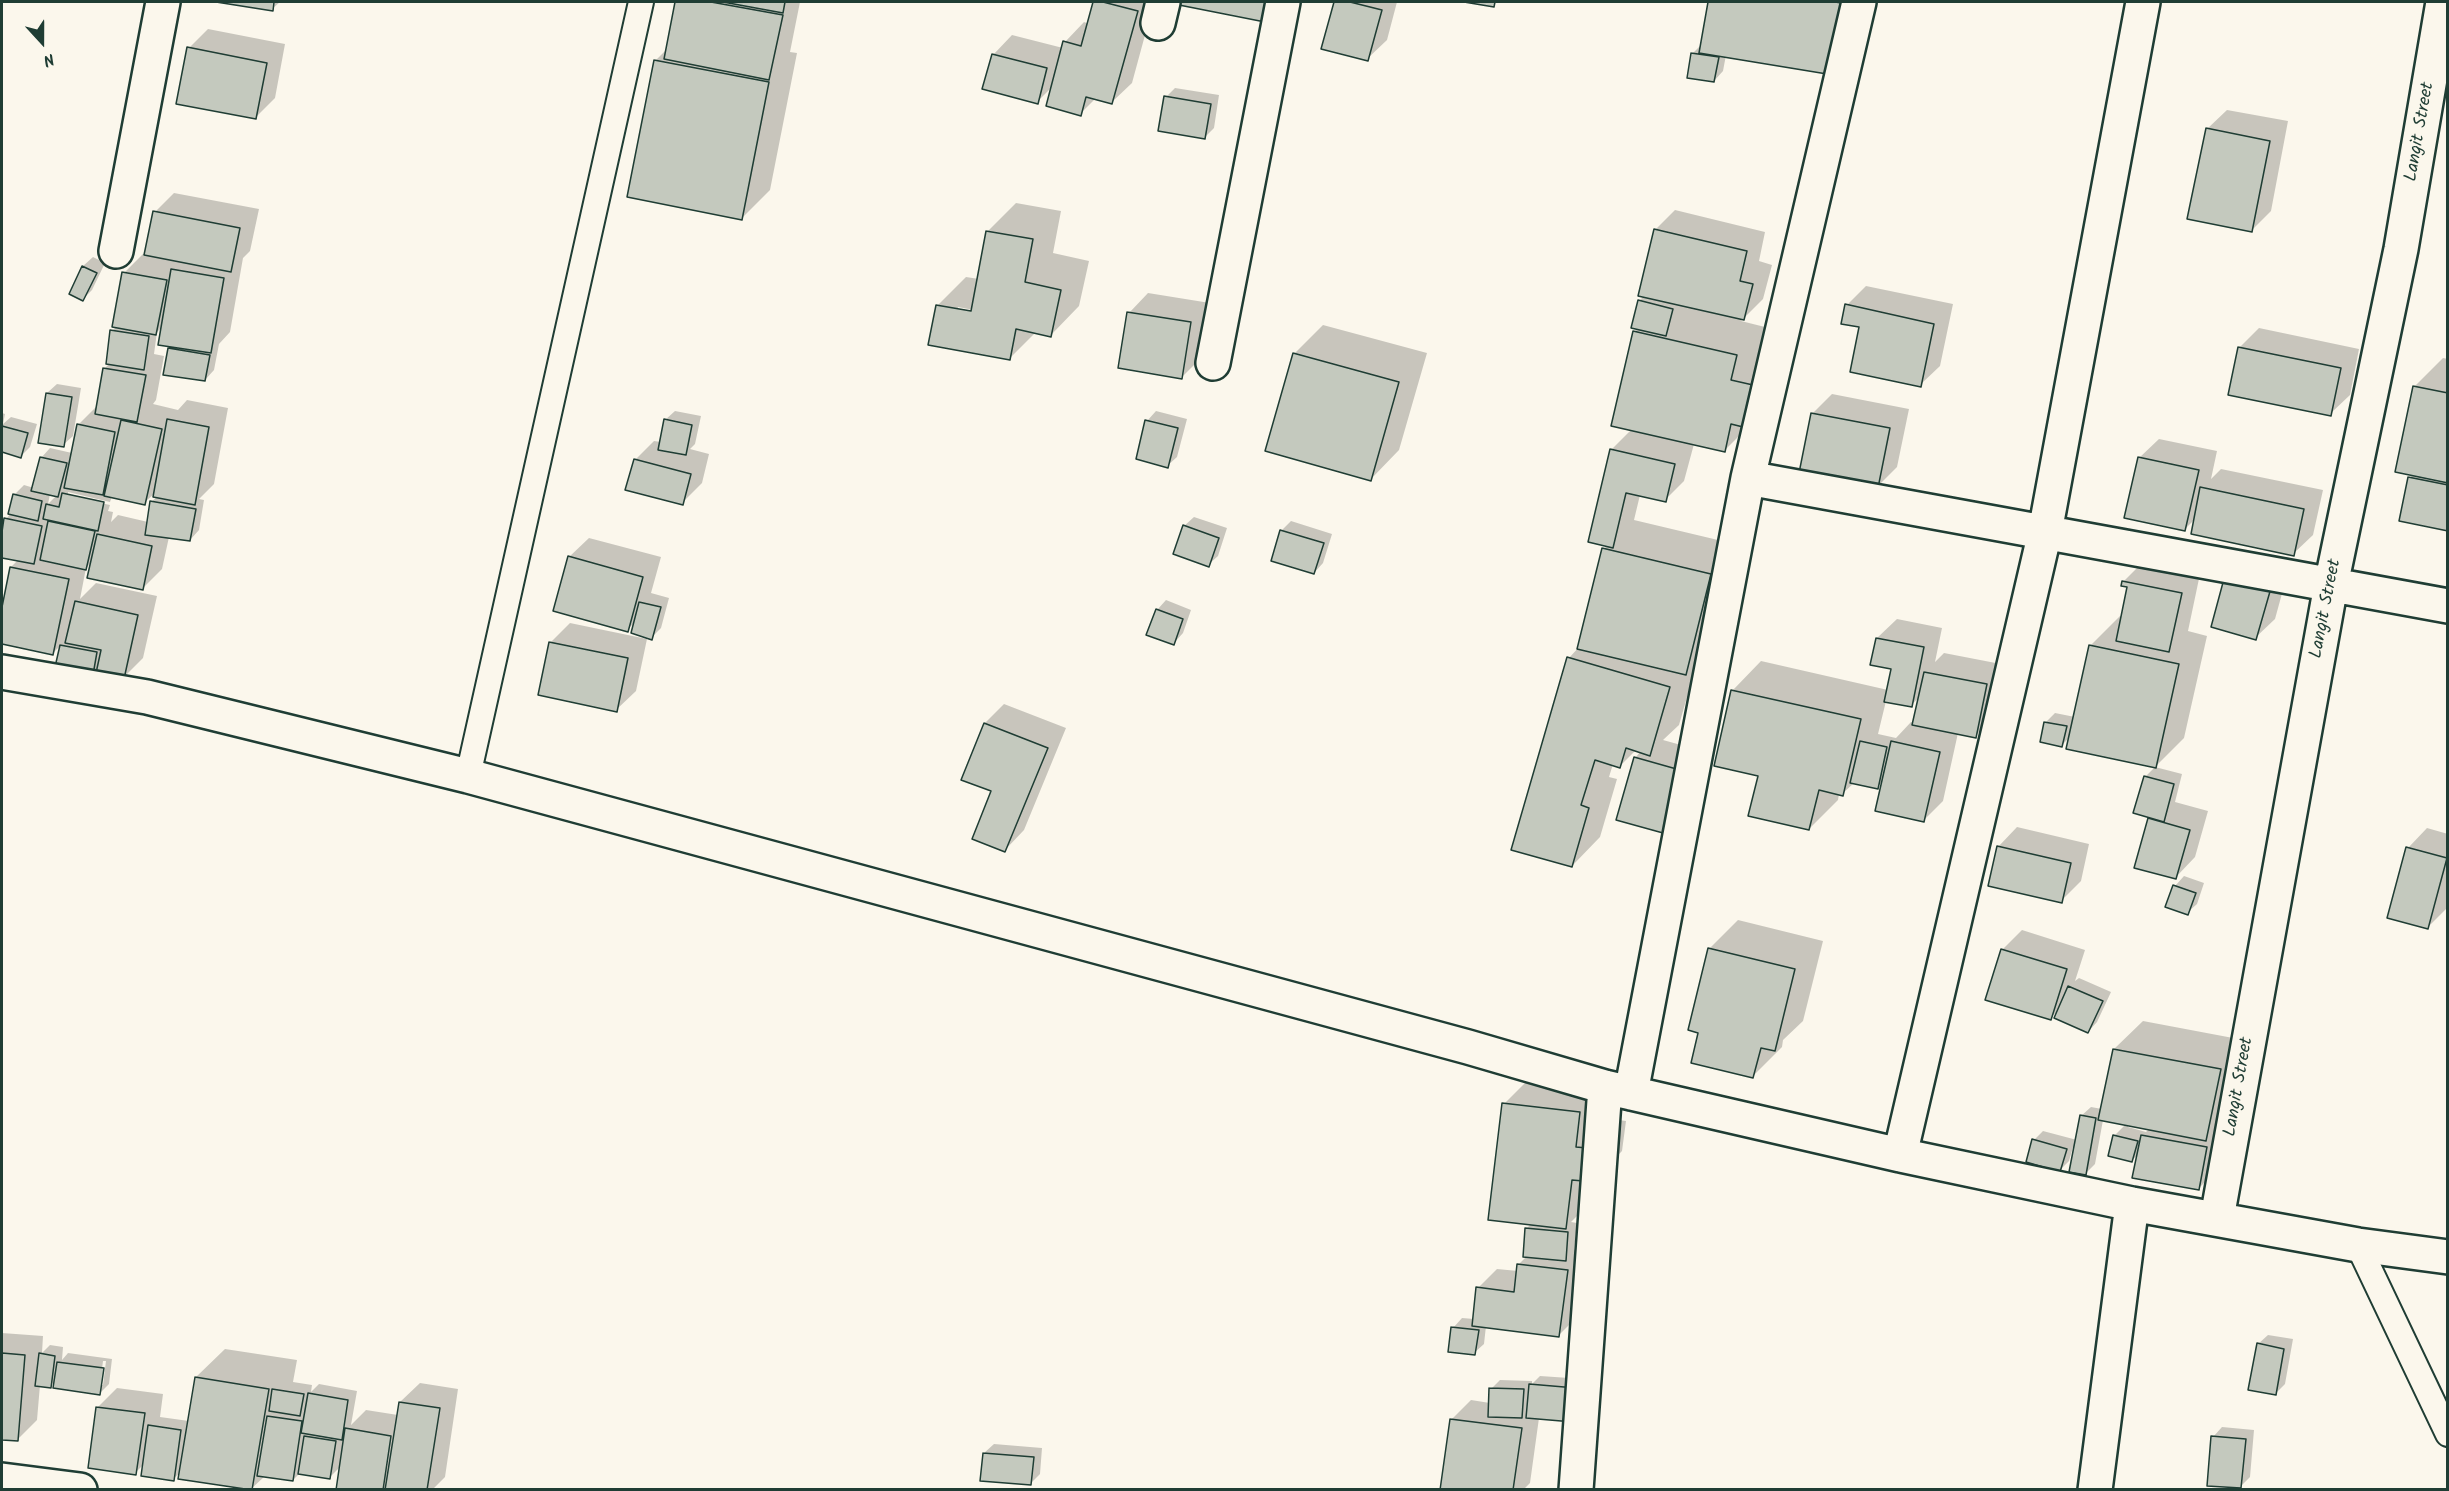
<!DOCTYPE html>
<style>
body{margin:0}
#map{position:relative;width:2449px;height:1491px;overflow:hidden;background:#fbf7ec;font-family:Kalam,sans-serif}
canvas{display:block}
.frame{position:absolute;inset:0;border:3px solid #1f3d34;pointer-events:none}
.north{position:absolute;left:12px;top:12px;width:60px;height:60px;-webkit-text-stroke:4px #fbf7ec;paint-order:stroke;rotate:159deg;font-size:16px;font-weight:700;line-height:24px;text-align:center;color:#1f3d34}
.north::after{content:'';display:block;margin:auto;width:21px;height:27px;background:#1f3d34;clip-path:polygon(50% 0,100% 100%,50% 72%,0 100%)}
</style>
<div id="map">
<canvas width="2449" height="1491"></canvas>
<div class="frame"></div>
<div class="north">N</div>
</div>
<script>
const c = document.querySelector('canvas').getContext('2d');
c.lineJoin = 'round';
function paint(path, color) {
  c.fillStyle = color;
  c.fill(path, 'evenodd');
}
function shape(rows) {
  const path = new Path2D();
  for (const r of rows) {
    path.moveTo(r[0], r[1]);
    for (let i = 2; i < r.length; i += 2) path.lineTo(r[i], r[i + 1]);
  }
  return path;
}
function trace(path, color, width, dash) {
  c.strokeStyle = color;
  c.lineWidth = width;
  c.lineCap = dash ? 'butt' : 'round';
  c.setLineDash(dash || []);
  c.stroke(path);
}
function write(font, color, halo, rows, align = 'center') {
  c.font = font + ' Kalam,sans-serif';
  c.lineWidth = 5;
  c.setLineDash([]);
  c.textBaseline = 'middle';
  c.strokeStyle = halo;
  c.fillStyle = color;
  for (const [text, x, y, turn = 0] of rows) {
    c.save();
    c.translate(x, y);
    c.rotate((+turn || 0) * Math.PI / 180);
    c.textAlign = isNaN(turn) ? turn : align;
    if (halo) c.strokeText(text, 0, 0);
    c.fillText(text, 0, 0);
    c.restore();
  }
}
paint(shape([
 [225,2,280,2,272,9],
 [677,2,800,2,790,52,797,53,770,190,741,219,629,196,656,60,668,48],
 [1094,2,1154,2,1132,83,1112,102,1096,98,1080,114,1053,86,1037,102,993,55,1012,35,1063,48,1065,42,1084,22,1089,24],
 [1181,2,1289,2,1181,4],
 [1335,2,1397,2,1387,40,1367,59,1323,48],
 [1709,2,1872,2,1726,55,1723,71,1714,81,1693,53,1702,44],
 [208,29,285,44,275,98,255,118,189,48],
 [1175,88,1219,95,1214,128,1205,137,1166,97],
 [2227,110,2288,121,2271,211,2251,231,2207,129],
 [174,193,259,209,250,251,243,258,230,332,219,344,214,370,205,380,170,348,173,345,163,326,157,332,154,354,164,356,156,400,153,404,178,410,187,400,228,408,214,484,199,499,204,500,199,530,190,540,169,537,162,569,142,589,92,562,86,568,80,599,96,583,157,596,143,658,123,678,98,667,93,673,57,665,61,645,53,653,2,643,2,614,11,567,18,560,2,557,2,540,6,519,11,513,14,495,24,485,34,488,41,458,50,448,72,453,78,425,98,405,104,369,110,363,112,331,117,326,124,273,143,254,146,254,155,212],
 [68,492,110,502,112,496,144,503,155,493,157,497,151,502,148,522,118,515,111,522,113,512,108,511,110,505,68,496],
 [50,494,57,495,48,504],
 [1016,203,1061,211,1053,253,1089,261,1079,306,1051,335,1036,332,1010,358,937,306,966,277,979,279,987,232],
 [958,307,979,311,979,314,958,310],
 [1675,210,1765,232,1759,261,1772,265,1763,299,1741,321,1765,327,1759,352,1781,357,1753,422,1724,451,1694,444,1684,481,1665,500,1640,495,1634,520,1739,545,1697,662,1679,725,1663,740,1699,750,1682,812,1663,831,1635,758,1641,751,1636,750,1620,766,1613,764,1609,777,1617,779,1600,837,1572,866,1569,658,1579,647,1604,549,1607,545,1611,450,1632,429,1634,332,1638,328,1639,301,1644,296,1655,230],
 [93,257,105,263,92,290,83,299,71,293,83,266],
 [1866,286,1953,304,1940,366,1920,385,1847,305],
 [1148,293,1210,303,1201,358,1182,377,1129,313],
 [1323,325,1427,353,1399,450,1371,479,1294,354],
 [2259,328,2359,349,2350,395,2330,414,2239,348],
 [2443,358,2448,359,2448,530,2410,478,2413,474,2414,387],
 [57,384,81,388,73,436,63,445,47,393],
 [1832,394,1909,409,1897,467,1877,487,1812,414],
 [675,411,701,416,695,444,690,449,709,454,702,483,682,503,635,460,654,441,661,442,665,420],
 [1156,411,1187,419,1177,457,1167,466,1147,421],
 [2,413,5,414,3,424,11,417,37,424,30,447,21,456,2,451],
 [2159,439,2217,451,2211,479,2221,469,2323,490,2313,535,2293,554,2196,518,2185,529,2139,458],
 [1194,517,1227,528,1218,556,1208,565,1184,526],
 [1291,521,1332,534,1323,563,1314,573,1281,531],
 [589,538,661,557,651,593,669,598,661,628,651,638,635,622,627,630,569,557],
 [2143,562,2200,574,2188,631,2207,636,2184,738,2155,767,2182,774,2175,802,2208,811,2195,857,2176,877,2149,819,2152,817,2145,777,2155,767,2070,737,2062,745,2046,722,2055,713,2075,717,2091,645,2120,616,2122,617,2129,586,2124,581],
 [2289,568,2275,619,2255,638,2212,626],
 [1166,600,1191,610,1183,633,1174,643,1157,610],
 [1897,619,1942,628,1935,662,1944,653,2006,665,1995,717,1975,736,1958,733,1943,801,1924,820,1883,782,1877,787,1854,783,1842,794,1839,794,1838,800,1809,829,1759,775,1715,765,1733,690,1761,661,1888,690,1892,668,1877,638],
 [1920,697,1914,723,1911,722,1896,738,1878,734,1886,701,1911,705],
 [570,623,647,639,636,691,616,710,551,642],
 [1004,704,1066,728,1024,830,1005,850,985,723],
 [2017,827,2089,844,2081,881,2061,901,1998,847],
 [2427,828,2448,834,2448,907,2428,927,2408,848],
 [2184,876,2204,883,2197,904,2187,913,2175,886],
 [1738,920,1823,941,1803,1021,1783,1040,1782,1047,1753,1076,1700,1032,1709,949],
 [2022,930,2085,950,2075,981,2079,978,2111,992,2097,1022,2088,1032,2059,1010,2050,1018,1987,999,2003,949],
 [2143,1021,2249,1041,2218,1169,2199,1188,2139,1154,2131,1161,2114,1136,2126,1124,2103,1120,2095,1164,2085,1174,2076,1147,2073,1147,2069,1161,2060,1170,2034,1140,2043,1131,2077,1140,2081,1116,2091,1107,2102,1109,2114,1049],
 [2128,1125,2149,1129,2146,1132,2128,1127],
 [1533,1075,1608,1084,1604,1118,1626,1121,1622,1151,1597,1177,1595,1198,1571,1222,1577,1223,1574,1250,1586,1251,1578,1316,1559,1335,1486,1326,1484,1344,1474,1353,1453,1328,1462,1318,1474,1319,1478,1288,1497,1269,1518,1271,1518,1265,1527,1256,1526,1229,1532,1223,1504,1104],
 [2,1333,43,1336,42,1353,50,1345,63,1347,62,1360,68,1353,112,1359,109,1384,100,1393,56,1380,50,1386,40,1385,37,1420,18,1439,2,1438],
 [103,1361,106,1361,103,1385,100,1385],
 [2268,1335,2293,1339,2285,1384,2275,1394,2258,1344],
 [225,1349,297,1360,293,1382,312,1385,311,1392,319,1384,357,1391,351,1425,366,1410,398,1415,400,1402,420,1383,458,1389,445,1477,432,1490,337,1490,341,1466,330,1477,300,1473,293,1480,265,1476,251,1489,181,1472,173,1479,144,1464,135,1473,98,1407,117,1388,163,1394,160,1417,189,1421,196,1377],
 [1540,1376,1584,1379,1539,1418,1530,1483,1525,1488,1536,1490,1442,1490,1451,1420,1471,1400,1490,1403,1491,1389,1500,1380,1532,1381,1532,1384],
 [2222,1427,2254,1430,2250,1477,2240,1487,2213,1437],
 [994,1444,1042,1448,1040,1474,1030,1484,984,1453]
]), '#0003');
const building = shape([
 [216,2,274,2,273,11,216,2],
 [675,2,711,2,783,15,769,80,664,59,675,2],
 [723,2,785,2,783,13,723,2],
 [1093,2,1103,2,1138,11,1112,104,1086,97,1081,116,1046,106,1063,41,1081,46,1093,2],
 [1180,2,1274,2,1270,23,1179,5,1180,2],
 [1334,2,1350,2,1382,10,1368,61,1321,49,1334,2],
 [1464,2,1495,2,1494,7,1464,2],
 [1708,2,1835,2,1848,4,1827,74,1699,53,1708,2],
 [187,47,267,63,256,119,176,104,187,47],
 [1691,53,1719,57,1714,82,1687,78,1691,53],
 [992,54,1047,68,1038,104,982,89,992,54],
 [654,60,769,82,742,220,627,197,654,60],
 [1164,96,1211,104,1205,139,1158,131,1164,96],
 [2206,128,2270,141,2252,232,2187,219,2206,128],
 [153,211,240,228,231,272,144,255,153,211],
 [1654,229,1747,251,1740,281,1753,284,1744,320,1638,296,1654,229],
 [986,231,1033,239,1025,282,1061,290,1051,337,1016,329,1010,360,928,345,936,305,971,311,986,231],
 [82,266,97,273,83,301,69,294,82,266],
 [171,269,224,278,211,353,158,345,171,269],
 [122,272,167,280,156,335,112,327,122,272],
 [1638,300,1673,309,1666,336,1631,328,1638,300],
 [1845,304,1934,324,1921,387,1850,372,1859,327,1841,324,1845,304],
 [1127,312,1191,322,1182,379,1118,368,1127,312],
 [110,330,149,336,144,370,106,364,110,330],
 [1633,331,1737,355,1731,380,1753,385,1743,427,1731,424,1725,452,1611,426,1633,331],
 [2238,347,2341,368,2331,416,2228,395,2238,347],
 [168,348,210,355,205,381,163,375,168,348],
 [1293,353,1399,382,1371,481,1265,451,1293,353],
 [103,368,146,375,137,422,95,414,103,368],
 [2413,386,2448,393,2448,483,2395,472,2413,386],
 [46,393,72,397,64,447,38,443,46,393],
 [1811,413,1890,428,1878,488,1799,473,1811,413],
 [167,419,209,427,195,505,153,497,167,419],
 [664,419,692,425,686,455,658,450,664,419],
 [121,420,162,429,145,505,104,496,121,420],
 [1145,420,1178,428,1168,468,1136,459,1145,420],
 [77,424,115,432,103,495,64,488,77,424],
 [2,426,28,433,21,458,2,452,2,426],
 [1610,449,1675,464,1666,502,1626,493,1613,548,1588,542,1610,449],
 [40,457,67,463,58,497,31,491,40,457],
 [2138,457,2199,470,2185,531,2124,518,2138,457],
 [634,459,691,474,683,505,625,490,634,459],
 [2408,477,2448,485,2448,531,2399,521,2408,477],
 [2200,487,2304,509,2294,556,2191,534,2200,487],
 [62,493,104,502,98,531,43,519,46,504,59,507,62,493],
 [13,494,42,501,38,521,8,514,13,494],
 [150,501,196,509,190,541,145,535,150,501],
 [4,518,42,526,34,564,2,558,2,532,4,518],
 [48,521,95,531,86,570,40,560,48,521],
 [1183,525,1219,538,1209,567,1173,554,1183,525],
 [1280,530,1324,543,1314,574,1271,561,1280,530],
 [97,534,152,546,143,590,87,578,97,534],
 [1602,548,1711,574,1686,675,1577,649,1602,548],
 [568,556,643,577,628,632,553,611,568,556],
 [10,567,69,579,53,655,2,644,2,607,10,567],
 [2225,575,2271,588,2256,640,2211,627,2225,575],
 [2122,581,2182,593,2169,652,2116,641,2127,587,2121,586,2122,581],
 [75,601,138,615,124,679,96,673,101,650,65,643,75,601],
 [639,602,661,607,652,640,631,633,639,602],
 [1156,609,1183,619,1174,645,1146,635,1156,609],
 [1876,638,1924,647,1912,707,1884,702,1891,669,1870,665,1876,638],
 [549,642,628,658,617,712,538,695,549,642],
 [60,645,97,652,93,675,55,667,60,645],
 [2089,645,2179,664,2156,768,2066,749,2089,645],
 [1567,657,1670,687,1650,756,1626,748,1620,768,1595,760,1581,805,1589,808,1572,867,1511,850,1567,657],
 [1924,672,1987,684,1976,738,1912,725,1924,672],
 [1731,690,1861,719,1843,796,1819,790,1809,830,1748,816,1758,776,1714,766,1731,690],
 [2044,722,2067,726,2062,747,2040,742,2044,722],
 [984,723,1048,748,1005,852,972,839,991,791,961,780,984,723],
 [1860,741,1887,747,1878,789,1850,783,1860,741],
 [1891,741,1940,752,1924,822,1875,811,1891,741],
 [1634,757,1680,770,1663,833,1616,820,1634,757],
 [2144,776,2174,784,2164,822,2133,813,2144,776],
 [2148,818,2190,830,2176,879,2134,868,2148,818],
 [1997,846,2071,863,2062,903,1988,886,1997,846],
 [2406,847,2447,858,2428,929,2387,918,2406,847],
 [2173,885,2196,893,2188,915,2165,907,2173,885],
 [1708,948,1795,969,1775,1051,1761,1048,1753,1078,1691,1063,1698,1033,1688,1030,1708,948],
 [2001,949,2067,969,2051,1020,1985,1000,2001,949],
 [2068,986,2103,1001,2088,1033,2054,1018,2068,986],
 [2113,1049,2221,1069,2206,1141,2098,1120,2113,1049],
 [1502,1103,1580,1112,1576,1147,1598,1149,1594,1182,1572,1180,1566,1229,1488,1220,1502,1103],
 [2080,1115,2096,1118,2086,1175,2069,1172,2080,1115],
 [2113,1135,2138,1141,2132,1162,2108,1156,2113,1135],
 [2141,1135,2207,1147,2199,1190,2132,1178,2141,1135],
 [2032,1139,2067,1149,2060,1172,2026,1162,2032,1139],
 [1525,1228,1568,1232,1566,1261,1523,1257,1525,1228],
 [1517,1264,1568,1270,1559,1337,1472,1326,1476,1287,1514,1292,1517,1264],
 [1451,1327,1479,1330,1475,1355,1448,1352,1451,1327],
 [2257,1343,2284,1349,2276,1395,2248,1390,2257,1343],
 [2,1353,25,1355,18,1441,2,1440,2,1353],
 [39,1353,55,1356,51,1388,35,1386,39,1353],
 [57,1362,104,1368,100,1395,53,1388,57,1362],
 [195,1377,269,1389,252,1490,178,1479,195,1377],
 [1529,1384,1576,1388,1573,1422,1526,1418,1529,1384],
 [1489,1388,1524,1389,1522,1418,1488,1417,1489,1388],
 [272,1389,304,1394,300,1416,269,1411,272,1389],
 [308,1393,348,1400,342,1440,301,1433,308,1393],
 [399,1402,440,1408,427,1490,385,1490,399,1402],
 [96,1407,145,1413,136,1475,88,1468,96,1407],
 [267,1416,302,1421,293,1481,257,1476,267,1416],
 [1450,1419,1522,1428,1513,1490,1440,1490,1450,1419],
 [148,1425,181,1430,174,1481,141,1476,148,1425],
 [345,1428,391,1436,383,1490,336,1490,345,1428],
 [304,1436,336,1441,330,1479,298,1474,304,1436],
 [2211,1436,2246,1439,2241,1488,2207,1486,2211,1436],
 [983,1453,1034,1457,1031,1485,980,1481,983,1453]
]);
paint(building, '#c4c9be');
trace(building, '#1f3d34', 1.5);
const service = shape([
 [468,776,641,2],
 [2358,1245,2448,1434]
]);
const minor = shape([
 [1158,23,1163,2],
 [116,251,163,2],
 [1213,363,1283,2],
 [1748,478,2448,606],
 [2,672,147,697,468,776,1468,1047,1605,1087,1900,1155,2132,1204,2358,1245,2448,1257],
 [1631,1093,1748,478,1859,2],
 [1900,1155,2045,532,2143,2],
 [2217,1218,2331,585,2401,249,2443,2],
 [2,1480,80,1490],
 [1576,1490,1605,1087],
 [2095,1490,2132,1204]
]);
trace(service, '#1f3d34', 28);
trace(minor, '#1f3d34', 38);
trace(service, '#fbf7ec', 24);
trace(minor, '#fbf7ec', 33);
write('18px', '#1f3d34', '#fbf7ec', [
 ["Langit Street",2421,132,-80],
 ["Langit Street",2327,609,-79],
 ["Langit Street",2240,1087,-80]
]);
</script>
